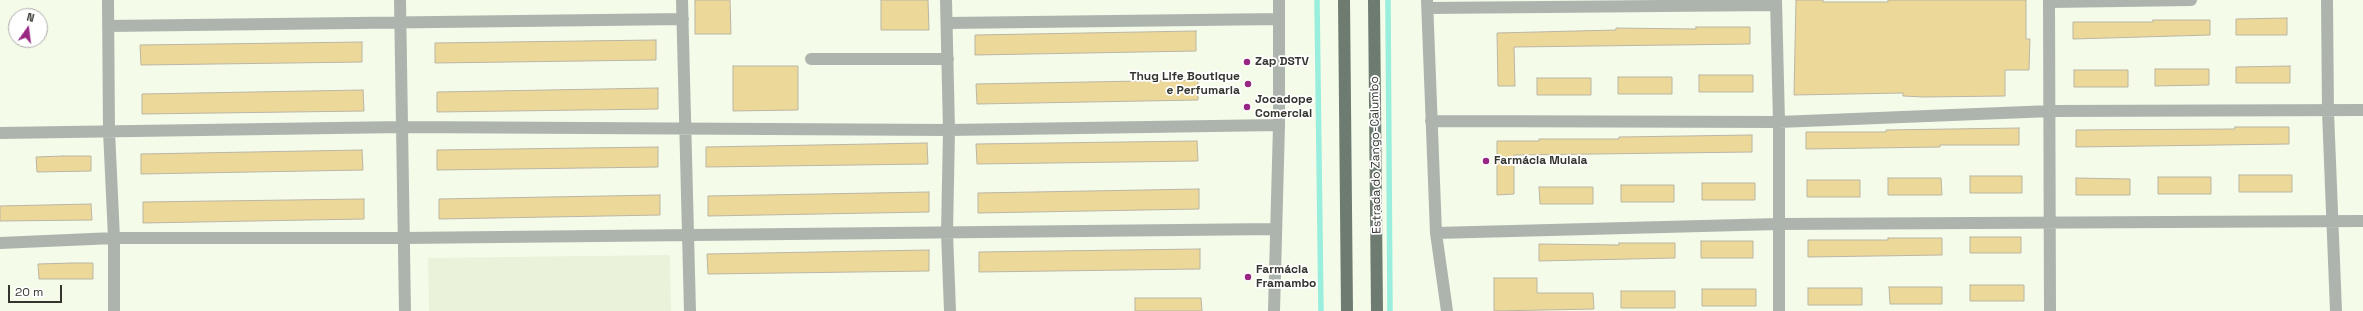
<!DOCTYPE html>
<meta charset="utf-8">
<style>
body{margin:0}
#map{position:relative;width:2363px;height:311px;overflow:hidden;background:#f5fbe9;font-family:"Space Grotesk",sans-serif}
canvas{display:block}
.north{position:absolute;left:8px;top:8px;width:40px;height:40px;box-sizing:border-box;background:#fff;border:1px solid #adaeab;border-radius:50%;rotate:14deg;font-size:11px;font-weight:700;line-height:16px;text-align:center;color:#33352e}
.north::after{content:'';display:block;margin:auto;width:14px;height:18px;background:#982683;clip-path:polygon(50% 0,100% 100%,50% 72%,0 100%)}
.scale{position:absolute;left:8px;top:285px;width:54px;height:18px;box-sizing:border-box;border:2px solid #33352e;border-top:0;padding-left:5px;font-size:12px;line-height:14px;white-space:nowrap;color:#33352e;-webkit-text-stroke:3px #fff;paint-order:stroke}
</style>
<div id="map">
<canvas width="2363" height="311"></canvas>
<div class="north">N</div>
<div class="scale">20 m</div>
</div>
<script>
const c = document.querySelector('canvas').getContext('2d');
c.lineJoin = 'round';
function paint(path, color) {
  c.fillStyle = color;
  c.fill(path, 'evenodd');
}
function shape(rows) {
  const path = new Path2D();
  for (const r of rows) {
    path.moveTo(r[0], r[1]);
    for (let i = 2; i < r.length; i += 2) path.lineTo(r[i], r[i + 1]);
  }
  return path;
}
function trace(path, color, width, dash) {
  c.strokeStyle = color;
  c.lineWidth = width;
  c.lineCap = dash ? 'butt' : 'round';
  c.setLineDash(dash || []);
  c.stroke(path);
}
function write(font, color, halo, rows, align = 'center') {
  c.font = font + ' "Space Grotesk",sans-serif';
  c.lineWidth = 3.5;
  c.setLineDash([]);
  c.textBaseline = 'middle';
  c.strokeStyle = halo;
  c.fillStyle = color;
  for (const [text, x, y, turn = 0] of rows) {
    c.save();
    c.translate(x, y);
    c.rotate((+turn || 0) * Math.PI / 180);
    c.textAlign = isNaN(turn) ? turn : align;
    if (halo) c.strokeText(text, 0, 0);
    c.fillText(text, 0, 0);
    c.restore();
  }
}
paint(shape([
 [670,255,671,311,429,311,428,258]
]), '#eaf2d9');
trace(shape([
 [1317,0,1321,311],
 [1388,0,1390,311]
]), '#9aeede', 5.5);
const building = shape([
 [695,0,730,0,731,34,695,34,695,0],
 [881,0,928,0,929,30,881,30,881,0],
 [1796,0,1823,0,1823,2,1888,2,1888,0,2026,0,2026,39,2030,39,2029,70,2005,70,2005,96,1924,97,1903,96,1903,93,1794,95,1796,0],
 [2287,18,2287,35,2236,35,2236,19,2287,18],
 [2153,20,2210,20,2210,35,2073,39,2073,22,2153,22,2153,20],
 [1696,27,1750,27,1750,44,1514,47,1515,86,1498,86,1497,33,1616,30,1616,28,1696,29,1696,27],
 [1196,31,1196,51,975,55,975,35,1196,31],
 [656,40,656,60,435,63,435,43,656,40],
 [362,42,362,62,141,65,140,45,362,42],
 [733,66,798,66,798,110,733,111,733,66],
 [2290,66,2290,83,2236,83,2236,67,2290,66],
 [2155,69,2209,69,2209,85,2155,86,2155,69],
 [2074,70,2128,70,2128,87,2074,87,2074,70],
 [1699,75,1753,75,1753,92,1699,92,1699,75],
 [1618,77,1672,77,1672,94,1618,94,1618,77],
 [1537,78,1591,78,1591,95,1537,95,1537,78],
 [1198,80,1198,100,977,104,976,84,1198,80],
 [658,88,658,109,437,112,437,92,658,88],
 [363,90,364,111,142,114,142,94,363,90],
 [2235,127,2289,127,2289,144,2076,147,2076,130,2235,129,2235,127],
 [2019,128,2019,145,1940,145,1940,147,1806,149,1806,132,1886,132,1886,130,2019,128],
 [1752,135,1752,152,1514,155,1514,194,1497,195,1497,141,1539,141,1539,139,1619,139,1619,137,1752,135],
 [1197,141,1198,161,977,164,976,144,1197,141],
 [927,143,928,164,706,167,706,147,927,143],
 [658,147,658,167,437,170,437,150,658,147],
 [362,150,363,170,141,174,141,154,362,150],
 [63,156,91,156,91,171,37,172,36,157,63,156],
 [2239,175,2292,175,2292,192,2239,192,2239,175],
 [1970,176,2022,176,2022,193,1970,193,1970,176],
 [2158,177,2211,177,2211,194,2158,194,2158,177],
 [1888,178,1941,178,1942,195,1888,195,1888,178],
 [2076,178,2130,179,2130,195,2076,195,2076,178],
 [1807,180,1860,180,1860,197,1807,197,1807,180],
 [1702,183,1755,183,1755,200,1702,200,1702,183],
 [1621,185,1674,185,1674,202,1621,202,1621,185],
 [1539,187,1593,187,1593,204,1540,204,1539,187],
 [1199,189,1199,209,978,213,978,193,1199,189],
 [929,192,929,212,708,216,708,196,929,192],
 [660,195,660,215,439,219,439,199,660,195],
 [364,199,364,219,143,223,143,202,364,199],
 [91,204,92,220,0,221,0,206,91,204],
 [1970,237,2021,237,2021,253,1970,253,1970,237],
 [1888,238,1942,238,1942,255,1808,257,1808,240,1888,240,1888,238],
 [1701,241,1753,241,1753,258,1701,258,1701,241],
 [1619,243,1675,243,1675,258,1539,261,1539,244,1619,245,1619,243],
 [1200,249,1200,269,979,272,979,252,1200,249],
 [929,250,929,271,708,274,707,254,929,250],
 [72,263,93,263,93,279,39,279,38,264,72,263],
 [1494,278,1537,278,1537,293,1593,293,1594,309,1494,311,1494,278],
 [1970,285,2024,285,2024,301,1970,301,1970,285],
 [1889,287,1942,287,1942,304,1890,304,1889,287],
 [1808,288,1862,288,1862,305,1808,305,1808,288],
 [1702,289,1756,289,1756,306,1702,306,1702,289],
 [1621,291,1675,291,1675,308,1621,308,1621,291],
 [1135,298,1201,298,1202,311,1135,311,1135,298]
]);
paint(building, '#ecd999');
trace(building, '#bbb5a4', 1);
trace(shape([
 [108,0,109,131,114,238,114,311],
 [400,0,405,311],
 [682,0,690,311],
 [946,0,949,130,947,233,950,311],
 [1427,0,1436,233,1447,311],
 [1776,0,1779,122,1779,311],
 [2049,0,2050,311],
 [2327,0,2328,112,2336,311],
 [2050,2,2191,0],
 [1429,8,1776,5],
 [947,23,1279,19],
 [108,26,683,19],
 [811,59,948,59],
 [1431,121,1779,122,2051,111,2363,110],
 [0,133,402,127,949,130,1279,125],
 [1436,233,1778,224,2363,221],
 [0,243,114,238,403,238,1276,229],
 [1274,311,1279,125,1279,0]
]), '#adb4ae', 12);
trace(shape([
 [1344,0,1347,311],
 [1374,0,1377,311]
]), '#6e7b71', 12);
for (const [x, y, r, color] of [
 [1247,62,4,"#982683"],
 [1248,84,4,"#982683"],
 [1247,107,4,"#982683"],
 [1486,161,4,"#982683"],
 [1248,277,4,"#982683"]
]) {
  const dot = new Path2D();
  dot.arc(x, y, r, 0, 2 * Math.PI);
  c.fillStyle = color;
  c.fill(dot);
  trace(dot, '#fff', 1.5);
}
write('bold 12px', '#33352e', '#fff', [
 ["Zap DSTV",1255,62],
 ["Thug Life Boutique",1240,77,"right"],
 ["e Perfumaria",1240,91,"right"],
 ["Jocadope",1255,100],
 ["Comercial",1255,114],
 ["Farmácia Mulala",1494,161],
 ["Farmácia",1256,270],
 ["Framambo",1256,284]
], 'left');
write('12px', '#33352e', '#fff', [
 ["Estrada do Zango-Calumbo",1376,155,-91]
]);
</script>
